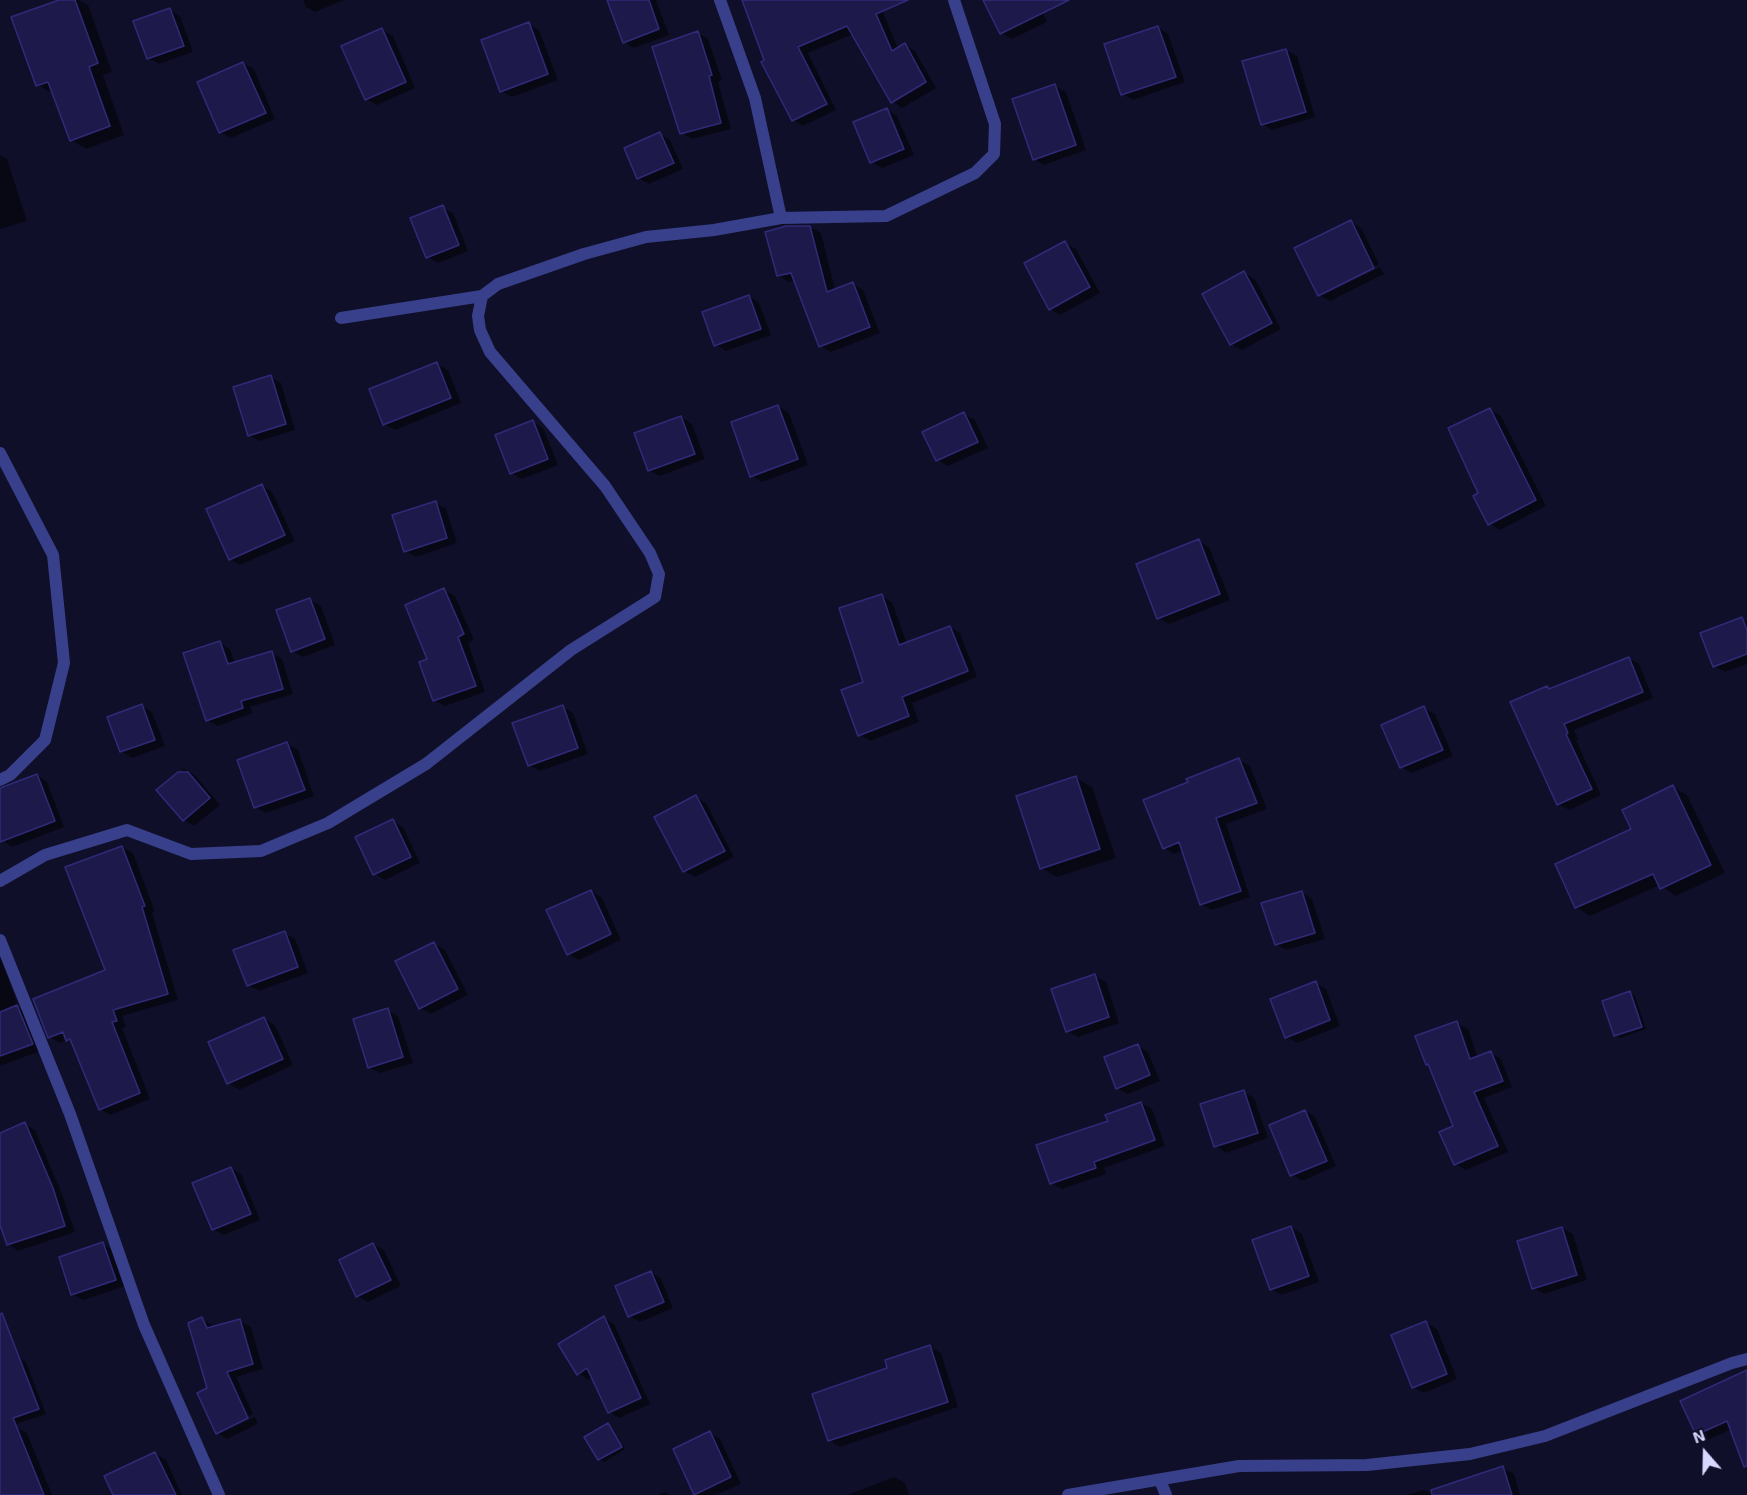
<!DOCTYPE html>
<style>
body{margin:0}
#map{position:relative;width:1747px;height:1495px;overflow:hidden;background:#100f29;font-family:"Exo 2",sans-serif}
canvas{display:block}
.north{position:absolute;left:1675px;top:1423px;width:60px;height:60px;-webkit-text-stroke:4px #100f29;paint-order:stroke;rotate:340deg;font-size:16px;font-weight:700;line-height:24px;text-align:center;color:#d7d8ff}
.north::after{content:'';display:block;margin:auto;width:21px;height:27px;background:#d7d8ff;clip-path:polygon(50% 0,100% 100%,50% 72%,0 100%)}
</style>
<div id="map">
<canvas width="1747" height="1495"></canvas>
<div class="north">N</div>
</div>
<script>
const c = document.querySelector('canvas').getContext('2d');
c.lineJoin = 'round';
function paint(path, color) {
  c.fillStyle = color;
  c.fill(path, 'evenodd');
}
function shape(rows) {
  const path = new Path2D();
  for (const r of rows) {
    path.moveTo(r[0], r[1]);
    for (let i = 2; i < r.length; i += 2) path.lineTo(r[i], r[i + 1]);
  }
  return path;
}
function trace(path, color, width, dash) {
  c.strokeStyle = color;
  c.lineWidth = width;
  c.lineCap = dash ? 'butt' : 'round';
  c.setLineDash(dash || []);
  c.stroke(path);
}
paint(shape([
 [64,0,79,0,88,5,112,72,103,75,124,135,86,149,71,140,52,93,38,85],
 [303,0,344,0,315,12,306,7],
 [609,0,656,0,669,35,634,48,624,42],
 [750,0,878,0,898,49,905,45,915,51,936,88,902,108,892,101,853,34,808,53,836,110,803,126,793,120,766,61],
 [984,0,1036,0,1047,22,1012,39,1001,33],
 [169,9,180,16,193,52,159,64,148,58],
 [529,24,539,30,558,80,512,97,501,91],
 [1158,27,1168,34,1185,82,1133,100,1122,94],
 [382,30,393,36,415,88,377,105,366,99],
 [698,33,708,39,722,80,718,82,731,129,692,139,682,133],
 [1286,50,1297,56,1315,117,1272,130,1262,124],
 [243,63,254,69,275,119,231,138,220,132],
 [1055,86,1066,92,1086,150,1044,165,1034,159],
 [887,110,897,116,914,155,882,168,872,162],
 [660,134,670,140,683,169,649,184,638,178],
 [0,155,7,159,27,221,0,229],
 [442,207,453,213,468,251,438,263,428,257],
 [1351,222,1361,228,1379,264,1323,292,1323,295,1380,267,1384,274,1330,301,1319,295],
 [810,227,821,233,835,290,853,284,863,290,880,333,831,352,820,346,796,280,789,282,778,275],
 [1065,243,1076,249,1100,293,1060,315,1050,309],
 [1244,273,1255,279,1281,329,1242,350,1231,344],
 [749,296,759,303,771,335,726,351,716,345],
 [437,364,448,370,461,403,395,430,384,424],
 [271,377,281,383,295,430,259,441,249,435],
 [778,406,789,413,808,465,762,482,752,476],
 [1490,410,1501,416,1546,506,1500,530,1490,524,1480,494],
 [964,414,975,420,988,448,948,466,937,460],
 [681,417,692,424,705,459,660,476,649,470],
 [533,422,543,428,558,465,522,479,511,473],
 [262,486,272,492,295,541,240,565,230,559],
 [436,503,446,509,457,543,416,557,406,551],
 [1199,541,1209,547,1230,600,1169,624,1158,618],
 [444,590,455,596,474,640,468,643,485,692,445,706,434,700,429,659],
 [882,596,892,602,907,644,950,627,960,633,977,677,912,703,919,722,870,741,860,735,865,683],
 [310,600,321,606,335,645,303,657,292,651],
 [1741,618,1747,622,1747,664,1725,672,1714,666],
 [220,643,230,649,235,663,271,653,282,659,293,694,250,707,253,713,218,726,207,720],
 [1629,658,1639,664,1653,698,1574,730,1578,739,1576,740,1601,795,1569,810,1558,804,1547,687,1552,690],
 [142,706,152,712,165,746,132,758,121,751],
 [562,706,573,713,588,754,540,771,529,765],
 [1424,708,1435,714,1453,756,1412,773,1401,767],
 [287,744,298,750,314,796,266,813,255,807],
 [1239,760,1250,766,1267,809,1226,824,1250,897,1212,910,1201,904,1184,850,1174,854,1164,848],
 [184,769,195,775,220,805,194,826,184,820,158,791],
 [37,775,47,782,64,827,12,847,2,840,0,836,0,790],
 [1076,778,1092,787,1116,858,1057,877,1041,868],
 [1673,787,1687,795,1725,873,1676,896,1660,885,1590,916,1576,907,1633,830],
 [696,797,706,803,734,857,695,877,684,871],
 [392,821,403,827,420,863,385,880,375,874],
 [122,847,133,853,155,912,152,913,178,1000,122,1016,126,1027,122,1028,150,1099,110,1115,100,1109,74,1044,68,1040,60,1043,49,1037,107,971],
 [591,891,602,898,621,940,579,960,568,954],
 [1302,892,1312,899,1325,939,1286,950,1276,944],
 [285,933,295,939,308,973,259,991,248,985],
 [434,944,445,950,468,995,431,1014,420,1008],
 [0,956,19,1008,28,1013,43,1050,0,1066],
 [1095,976,1106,982,1119,1023,1078,1037,1067,1031],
 [1316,983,1326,989,1340,1026,1297,1043,1286,1037],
 [1630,993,1635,996,1646,1029,1620,1038,1615,1035],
 [388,1010,398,1016,413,1063,380,1073,369,1067],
 [264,1019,275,1025,293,1065,239,1090,228,1083],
 [1457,1023,1468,1029,1478,1058,1491,1053,1501,1059,1512,1087,1484,1098,1508,1152,1466,1170,1455,1164,1455,1127,1431,1066,1427,1064],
 [1138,1046,1148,1052,1160,1081,1128,1094,1117,1088],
 [1244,1092,1254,1098,1268,1138,1226,1153,1216,1146],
 [1141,1103,1152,1109,1165,1146,1104,1168,1106,1174,1062,1189,1051,1183,1110,1122],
 [1305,1111,1315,1117,1336,1166,1302,1181,1292,1175],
 [25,1124,35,1130,62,1194,75,1232,18,1251,8,1244,0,1220,0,1134],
 [231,1168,241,1174,260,1220,224,1235,213,1229],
 [1291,1227,1302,1234,1319,1282,1282,1295,1271,1289],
 [1562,1228,1573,1234,1587,1280,1544,1294,1533,1288],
 [103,1244,113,1250,126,1286,83,1300,72,1294],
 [373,1244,384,1250,401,1286,368,1302,358,1296],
 [651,1272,661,1279,673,1308,640,1322,629,1316],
 [604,1318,614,1324,650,1404,619,1418,609,1412,593,1377,588,1380,578,1373],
 [202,1319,212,1325,214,1328,240,1321,251,1327,263,1369,236,1377,253,1414,221,1429,221,1433,255,1417,258,1424,227,1439,217,1433,209,1389],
 [1426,1323,1437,1329,1457,1379,1424,1393,1413,1387],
 [930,1347,941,1353,958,1407,840,1447,830,1440],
 [18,1357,26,1362,46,1414,2,1429,0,1427,0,1364],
 [1747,1375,1747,1471,1732,1429,1708,1440,1698,1434,1682,1402],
 [608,1425,612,1428,625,1449,604,1462,599,1459],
 [16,1427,27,1433,52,1495,0,1495,0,1433],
 [710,1433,720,1439,741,1484,716,1495,697,1495,695,1494],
 [155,1453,166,1460,182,1495,115,1495],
 [1503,1468,1514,1474,1520,1495,1407,1495,1424,1490,1429,1492],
 [894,1477,905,1483,909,1495,847,1495],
 [665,1492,670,1495,658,1495]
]), '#0007');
const building = shape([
 [59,0,75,0,98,63,89,67,110,126,70,141,48,82,36,86,11,17,59,0],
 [607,0,649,0,659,29,623,43,607,0],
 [742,0,908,0,876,14,892,51,905,43,926,82,891,103,847,26,798,47,827,104,792,121,761,62,764,60,742,0],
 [983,0,1069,0,1000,34,983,0],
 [170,8,184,46,147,59,133,21,170,8],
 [529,22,548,74,500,92,481,40,529,22],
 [1158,26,1176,77,1121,95,1104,44,1158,26],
 [382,28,406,82,365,100,341,46,382,28],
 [698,31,712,75,709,76,721,123,680,134,652,47,698,31],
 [1286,49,1306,112,1261,125,1242,61,1286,49],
 [243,62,266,113,219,133,197,82,243,62],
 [1055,84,1076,145,1033,160,1012,99,1055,84],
 [887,108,904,149,870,163,853,122,887,108],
 [660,132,674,163,637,179,624,148,660,132],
 [443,205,459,245,426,258,410,218,443,205],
 [1351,220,1374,268,1318,296,1294,248,1351,220],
 [786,226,810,226,827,292,853,282,870,327,819,347,791,273,777,276,765,232,786,226],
 [1065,241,1090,287,1049,310,1024,263,1065,241],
 [1244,271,1272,323,1230,345,1202,294,1244,271],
 [749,295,761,329,714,346,702,312,749,295],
 [437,362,451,398,383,425,369,389,437,362],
 [271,375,286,424,248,436,233,387,271,375],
 [778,405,798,459,750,477,731,422,778,405],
 [1490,408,1536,500,1488,525,1473,496,1478,493,1448,428,1490,408],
 [964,412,978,442,936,461,922,432,964,412],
 [681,416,695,454,648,471,634,433,681,416],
 [533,420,548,459,510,474,495,435,533,420],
 [262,484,285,535,229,560,206,509,262,484],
 [436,501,447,538,404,552,392,515,436,501],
 [1199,539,1220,594,1157,619,1136,564,1199,539],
 [444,588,464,634,458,637,476,686,433,701,419,662,427,659,405,605,444,588],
 [882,594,899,645,950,626,968,671,902,697,909,716,858,736,841,690,863,682,839,608,882,594],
 [310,598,325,639,291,652,276,610,310,598],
 [1742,617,1747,630,1747,654,1713,667,1700,633,1742,617],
 [220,641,228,664,272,651,283,689,241,701,243,708,206,721,183,653,220,641],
 [1629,657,1643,692,1564,724,1568,733,1566,734,1592,789,1557,805,1510,702,1547,686,1549,689,1629,657],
 [142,704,155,740,120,752,107,717,142,704],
 [563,705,578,748,528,766,512,723,563,705],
 [1424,706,1443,750,1400,768,1381,725,1424,706],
 [287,742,305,790,254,808,237,760,287,742],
 [1239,758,1257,803,1216,818,1241,891,1200,905,1179,842,1163,849,1143,800,1188,782,1186,779,1239,758],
 [178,772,188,772,210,798,183,821,156,790,178,772],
 [37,774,55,821,0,842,0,788,37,774],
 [1076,776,1100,849,1040,869,1016,796,1076,776],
 [1673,785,1711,865,1660,889,1653,874,1575,908,1555,864,1631,829,1622,810,1673,785],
 [696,795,725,851,683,872,654,817,696,795],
 [393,819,411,857,373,875,355,837,393,819],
 [122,846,145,906,142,907,168,994,113,1010,117,1021,112,1022,140,1093,99,1110,70,1039,66,1041,63,1032,48,1038,33,999,105,970,65,867,122,846],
 [591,890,611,934,567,955,546,910,591,890],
 [1302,891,1315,933,1275,945,1261,903,1302,891],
 [285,931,298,967,247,986,233,950,285,931],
 [434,942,458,989,419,1009,395,961,434,942],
 [1095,974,1109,1017,1066,1032,1051,989,1095,974],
 [1316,981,1330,1020,1285,1038,1270,999,1316,981],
 [1630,991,1642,1027,1614,1036,1602,1001,1630,991],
 [17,1005,33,1044,0,1056,0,1012,17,1005],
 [388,1008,403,1057,368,1068,353,1019,388,1008],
 [264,1017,283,1059,227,1084,208,1042,264,1017],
 [1457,1021,1470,1059,1491,1051,1503,1081,1474,1092,1498,1146,1454,1165,1439,1132,1453,1126,1428,1064,1426,1065,1415,1036,1457,1021],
 [1138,1044,1150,1075,1116,1089,1104,1057,1138,1044],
 [1244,1090,1258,1133,1214,1147,1200,1104,1244,1090],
 [1141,1102,1155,1140,1094,1162,1096,1168,1050,1184,1036,1145,1108,1121,1105,1115,1141,1102],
 [1305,1110,1327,1161,1290,1176,1269,1125,1305,1110],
 [25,1122,53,1188,65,1226,7,1245,0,1225,0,1133,25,1122],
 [231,1167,251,1214,212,1230,192,1183,231,1167],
 [1291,1226,1309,1276,1270,1290,1252,1240,1291,1226],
 [1562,1227,1577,1275,1532,1289,1517,1241,1562,1227],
 [103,1242,116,1280,71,1295,59,1257,103,1242],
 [373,1243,391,1280,356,1297,339,1260,373,1243],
 [651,1271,664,1302,628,1317,615,1286,651,1271],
 [2,1313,39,1409,13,1418,44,1495,0,1495,0,1314,2,1313],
 [604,1316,641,1398,608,1413,587,1368,577,1375,558,1344,604,1316],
 [202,1317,207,1328,240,1319,253,1364,227,1372,248,1418,216,1434,197,1393,207,1388,188,1323,202,1317],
 [1426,1321,1447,1374,1412,1388,1391,1335,1426,1321],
 [930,1345,948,1402,828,1441,812,1394,887,1368,885,1360,930,1345],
 [1747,1370,1747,1466,1744,1467,1727,1421,1696,1435,1680,1401,1747,1370],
 [608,1423,622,1447,598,1460,584,1437,608,1423],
 [710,1431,731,1477,694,1495,673,1449,710,1431],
 [155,1452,176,1495,113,1495,104,1476,155,1452],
 [1503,1466,1512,1495,1432,1495,1431,1490,1503,1466]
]);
paint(building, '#1d1a4b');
trace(building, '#2f2b79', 1.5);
trace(shape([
 [781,218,886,216,975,173,994,154,995,124,954,0],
 [341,318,482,296],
 [0,453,53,555,64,663,45,740,10,775,0,780],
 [0,881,45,855,127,830,191,854,261,851,328,823,426,764,571,650,655,597,659,574,650,553,605,486,490,352,480,330,478,316,482,296,498,284,584,254,646,237,714,230,781,218,755,98,720,0],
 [0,940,70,1114,144,1325,219,1495],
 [1160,1480,1166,1495],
 [1068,1495,1239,1466,1367,1465,1470,1454,1545,1436,1732,1363,1747,1359]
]), '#38408b', 12);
</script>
